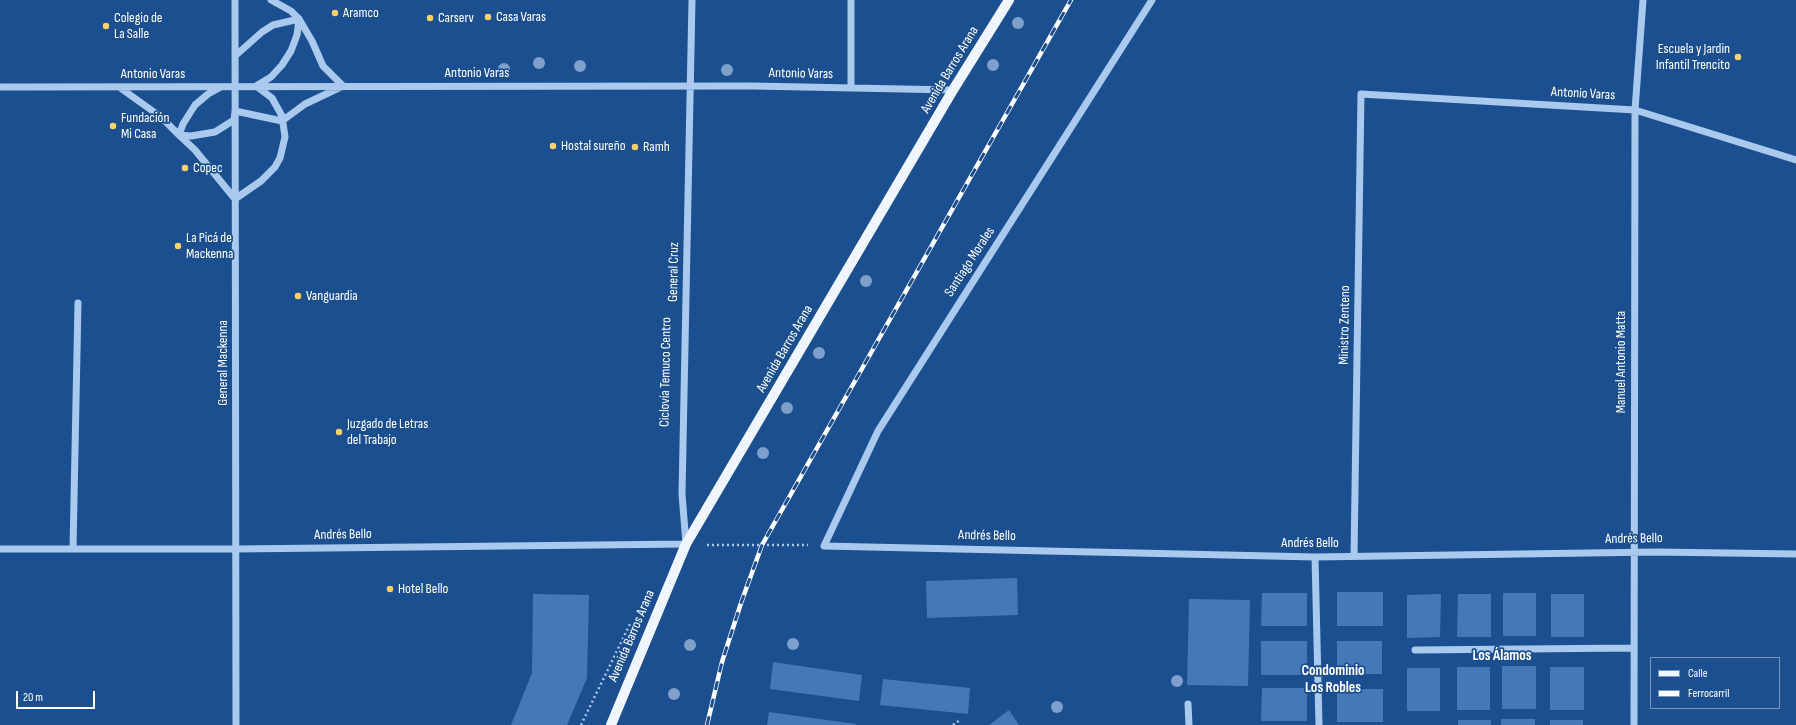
<!DOCTYPE html>
<meta charset="utf-8">
<style>
body{margin:0}
#map{position:relative;width:1796px;height:725px;overflow:hidden;background:#1b4f8f;font-family:"Sofia Sans Condensed",sans-serif}
canvas{display:block}
.legend{position:absolute;left:1650px;top:657px;width:130px;height:52px;box-sizing:border-box;background:#1b4f8f;border:1px solid #7695bc;margin:0;padding:5px 7px;list-style:none;font-size:12px;color:#fff}
.legend li{display:flex;align-items:center;gap:8px;height:20px}
.legend b{width:20px;border:1px solid #7695bc}
.scale{position:absolute;left:16px;top:691px;width:79px;height:18px;box-sizing:border-box;border:2px solid #fff;border-top:0;padding-left:5px;font-size:12px;line-height:14px;white-space:nowrap;color:#fff;-webkit-text-stroke:3px #1b4f8f;paint-order:stroke}
</style>
<div id="map">
<canvas width="1796" height="725"></canvas>
<ul class="legend">
<li><b style="height:5px;background:#f0f6ff"></b>Calle</li>
<li><b style="height:5px;background:#fff"></b>Ferrocarril</li>
</ul>
<div class="scale">20 m</div>
</div>
<script>
const c = document.querySelector('canvas').getContext('2d');
c.lineJoin = 'round';
function paint(path, color) {
  c.fillStyle = color;
  c.fill(path, 'evenodd');
}
function shape(rows) {
  const path = new Path2D();
  for (const r of rows) {
    path.moveTo(r[0], r[1]);
    for (let i = 2; i < r.length; i += 2) path.lineTo(r[i], r[i + 1]);
  }
  return path;
}
function trace(path, color, width, dash) {
  c.strokeStyle = color;
  c.lineWidth = width;
  c.lineCap = dash ? 'butt' : 'round';
  c.setLineDash(dash || []);
  c.stroke(path);
}
function write(font, color, halo, rows, align = 'center') {
  c.font = font + ' "Sofia Sans Condensed",sans-serif';
  c.lineWidth = 3.5;
  c.setLineDash([]);
  c.textBaseline = 'middle';
  c.strokeStyle = halo;
  c.fillStyle = color;
  for (const [text, x, y, turn = 0] of rows) {
    c.save();
    c.translate(x, y);
    c.rotate((+turn || 0) * Math.PI / 180);
    c.textAlign = isNaN(turn) ? turn : align;
    if (halo) c.strokeText(text, 0, 0);
    c.fillText(text, 0, 0);
    c.restore();
  }
}
paint(shape([
 [1017,578,1018,615,927,618,926,581],
 [1337,592,1383,592,1383,626,1337,626],
 [1262,593,1307,593,1307,626,1261,626],
 [1503,593,1536,593,1536,636,1503,636],
 [533,594,589,595,587,678,567,725,511,725,532,673],
 [1441,594,1440,637,1407,638,1407,595],
 [1458,594,1491,594,1491,637,1457,637],
 [1551,594,1584,594,1584,637,1551,637],
 [1189,599,1250,600,1248,686,1187,685],
 [1261,641,1307,641,1307,675,1261,675],
 [1337,641,1382,641,1382,674,1337,674],
 [773,662,862,675,859,701,770,689],
 [1502,666,1536,666,1536,709,1502,709],
 [1457,667,1490,667,1490,710,1457,710],
 [1550,667,1584,667,1584,710,1550,710],
 [1407,668,1440,668,1440,711,1407,711],
 [883,679,970,688,968,714,880,705],
 [1262,688,1307,688,1307,721,1261,721],
 [1337,689,1383,689,1383,722,1337,722],
 [1009,710,1019,725,989,725],
 [769,712,856,724,856,725,767,725],
 [1501,719,1535,719,1535,725,1501,725],
 [1458,720,1491,720,1491,725,1458,725],
 [1550,720,1583,720,1583,725,1550,725]
]), '#4478b7');
trace(shape([
 [707,545,808,545],
 [581,725,630,624],
 [953,725,960,720]
]), '#a9c9ee', 2.5, [2, 3]);
trace(shape([
 [235,0,236,725],
 [1152,0,878,431,824,546,1315,557,1657,552,1796,554],
 [0,87,753,86,953,90],
 [119,87,161,117,179,135,195,150,235,199,261,181,275,167,280,158,285,137,282,116,272,98,256,86,271,77,282,65,291,51,297,35,299,19,273,25,262,32,235,56],
 [221,87,208,94,195,105,183,124,179,135,191,136,215,132,234,120,235,111,282,121,305,104,343,86,323,66,312,41,299,19,291,11,271,0],
 [851,88,851,0],
 [0,549,236,549,686,544,682,494,692,0],
 [73,549,78,303],
 [1354,556,1361,94,1635,110,1796,160],
 [1315,557,1319,725],
 [1415,650,1634,648],
 [1188,704,1189,725],
 [1634,725,1635,110,1643,0]
]), '#a9c9ee', 7);
trace(shape([
 [611,725,686,544,953,90,1009,0]
]), '#f0f6ff', 10);
const rail = shape([
 [707,725,722,662,741,603,762,545,1071,0]
]);
trace(rail, '#fff', 4.5);
trace(rail, '#1b4f8f', 3, [9]);
c.fillStyle = '#7ea0ca';
for (const [x, y] of [
 [1018,23],
 [539,63],
 [993,65],
 [580,66],
 [504,69],
 [727,70],
 [866,281],
 [819,353],
 [787,408],
 [763,453],
 [793,644],
 [690,645],
 [1177,681],
 [674,694],
 [1057,707]
]) {
  c.beginPath();
  c.arc(x, y, 6, 0, 2 * Math.PI);
  c.fill();
}
for (const [x, y, r, color] of [
 [335,13,4,"#ffd166"],
 [488,17,4,"#ffd166"],
 [430,18,4,"#ffd166"],
 [106,26,4,"#ffd166"],
 [1738,57,4,"#ffd166"],
 [113,126,4,"#ffd166"],
 [553,146,4,"#ffd166"],
 [635,147,4,"#ffd166"],
 [185,168,4,"#ffd166"],
 [178,246,4,"#ffd166"],
 [298,296,4,"#ffd166"],
 [339,432,4,"#ffd166"],
 [390,589,4,"#ffd166"]
]) {
  const dot = new Path2D();
  dot.arc(x, y, r, 0, 2 * Math.PI);
  c.fillStyle = color;
  c.fill(dot);
  trace(dot, '#1b4f8f', 1.5);
}
write('14px', '#fff', '#1b4f8f', [
 ["Aramco",343,13],
 ["Casa Varas",496,17],
 ["Colegio de",114,18],
 ["La Salle",114,34],
 ["Carserv",438,18],
 ["Escuela y Jardin",1730,49,"right"],
 ["Infantil Trencito",1730,65,"right"],
 ["Fundación",121,118],
 ["Mi Casa",121,134],
 ["Hostal sureño",561,146],
 ["Ramh",643,147],
 ["Copec",193,168],
 ["La Picá de",186,238],
 ["Mackenna",186,254],
 ["Vanguardia",306,296],
 ["Juzgado de Letras",347,424],
 ["del Trabajo",347,440],
 ["Hotel Bello",398,589]
], 'left');
write('14px', '#fff', '#1b4f8f', [
 ["Avenida Barros Arana",950,70,-59],
 ["Antonio Varas",477,73],
 ["Antonio Varas",153,74],
 ["Antonio Varas",801,74,1],
 ["Antonio Varas",1583,94,3],
 ["Santiago Morales",970,262,-57],
 ["General Cruz",674,272,-89],
 ["Ministro Zenteno",1345,325,-89],
 ["Avenida Barros Arana",785,349,-60],
 ["Manuel Antonio Matta",1621,362,-90],
 ["General Mackenna",223,363,-90],
 ["Ciclovía Temuco Centro",666,372,-89],
 ["Andrés Bello",343,535,-1],
 ["Andrés Bello",987,536,1],
 ["Andrés Bello",1634,539,-1],
 ["Andrés Bello",1310,543],
 ["Avenida Barros Arana",632,636,-67]
]);
write('bold 15px', '#fff', '#1b4f8f', [
 ["Los Álamos",1502,656],
 ["Condominio",1333,671],
 ["Los Robles",1333,688]
]);
</script>
